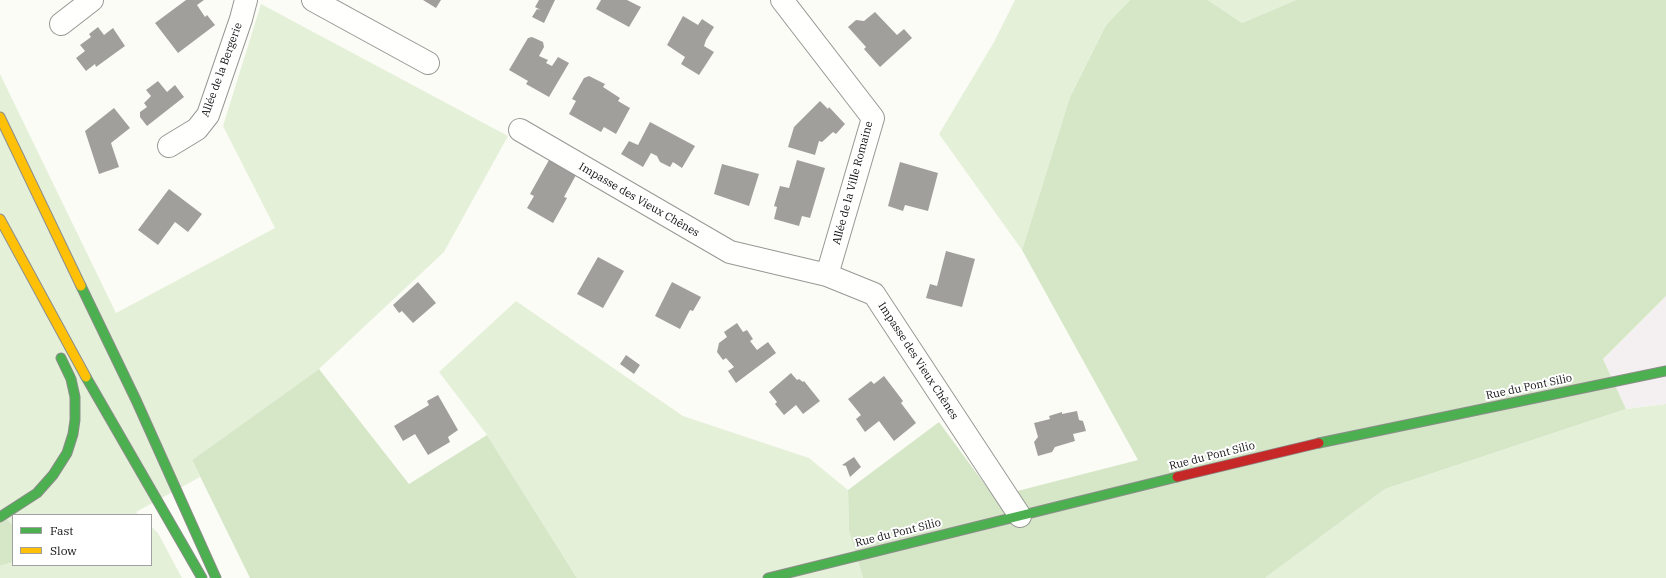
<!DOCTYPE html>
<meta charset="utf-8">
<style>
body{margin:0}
#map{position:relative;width:1666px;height:578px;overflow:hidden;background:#fcfcf7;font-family:"IBM Plex Serif",serif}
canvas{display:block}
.legend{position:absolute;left:12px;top:514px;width:140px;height:52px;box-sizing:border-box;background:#fff;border:1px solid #a0a0a0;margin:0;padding:5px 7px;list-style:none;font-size:12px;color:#111}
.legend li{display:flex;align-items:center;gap:8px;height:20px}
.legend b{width:20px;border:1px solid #a0a0a0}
</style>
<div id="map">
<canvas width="1666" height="578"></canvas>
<ul class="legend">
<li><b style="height:5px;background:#4caf50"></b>Fast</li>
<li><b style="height:5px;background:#ffc107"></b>Slow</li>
</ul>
</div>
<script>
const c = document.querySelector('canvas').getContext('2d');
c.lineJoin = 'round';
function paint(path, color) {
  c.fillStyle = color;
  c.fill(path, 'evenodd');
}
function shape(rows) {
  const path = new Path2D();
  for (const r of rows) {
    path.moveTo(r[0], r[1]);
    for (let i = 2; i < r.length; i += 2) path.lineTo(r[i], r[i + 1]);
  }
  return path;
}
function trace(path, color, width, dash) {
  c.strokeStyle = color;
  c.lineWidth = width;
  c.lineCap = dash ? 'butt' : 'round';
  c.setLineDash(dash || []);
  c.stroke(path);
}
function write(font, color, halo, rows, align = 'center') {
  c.font = font + ' "IBM Plex Serif",serif';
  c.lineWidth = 4;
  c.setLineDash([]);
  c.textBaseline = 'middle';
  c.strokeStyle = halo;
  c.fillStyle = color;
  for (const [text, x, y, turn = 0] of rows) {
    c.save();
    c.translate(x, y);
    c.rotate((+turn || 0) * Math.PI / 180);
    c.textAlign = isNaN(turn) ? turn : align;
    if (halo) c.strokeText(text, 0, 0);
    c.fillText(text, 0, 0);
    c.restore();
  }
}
paint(shape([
 [1666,296,1666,404,1626,409,1603,359]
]), '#f4f0f2');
paint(shape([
 [1015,0,1130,0,1106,25,1070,97,1022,250,939,134,994,42],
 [1208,0,1296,0,1242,23],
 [261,4,508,136,444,252,319,369,192,460,200,477,136,512,139,515,13,515,13,526,0,510,0,74,116,313,275,228,223,126],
 [516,301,683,416,809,458,848,490,849,531,863,578,577,578,487,435,439,372],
 [1666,404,1666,578,1265,578,1385,489,1626,409],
 [151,526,158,533,182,578,0,578,0,566,13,562,13,565,151,565]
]), '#e5f0d9');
paint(shape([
 [1130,0,1208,0,1242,23,1296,0,1666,0,1666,296,1603,359,1626,409,1385,489,1265,578,863,578,849,531,848,490,939,422,994,497,1138,460,1022,250,1070,97,1106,25],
 [319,369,409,484,487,435,577,578,250,578,192,460],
 [0,510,13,526,13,562,0,566]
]), '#d6e7c8');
paint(shape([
 [186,0,204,0,197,5,205,17,207,15,215,25,178,53,155,23],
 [423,0,441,0,436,8],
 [539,0,555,0,544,23,532,17,537,9,541,10,535,7],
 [601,0,627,0,641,7,629,27,596,9],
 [875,12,897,35,904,29,912,38,880,67,864,49,866,47,848,27,856,20,864,21],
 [683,16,698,25,702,19,714,27,706,40,704,46,714,52,699,75,681,64,685,57,667,45],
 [98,27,104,35,113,28,125,46,96,67,95,64,86,71,76,58,85,51,80,45,91,37,89,34],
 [532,37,543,42,544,47,539,56,548,60,546,63,552,66,558,57,569,63,549,97,526,84,528,81,509,70,528,38],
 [589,76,605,84,603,87,620,98,618,101,630,108,616,134,604,127,601,132,569,114,576,101,572,99,584,78],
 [158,81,167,92,175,85,184,97,147,126,140,117,140,112,147,107,144,103,151,96,146,90],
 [820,101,828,109,829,107,845,124,836,134,833,132,822,142,819,141,815,155,788,147,794,127],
 [114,108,130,128,111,143,119,167,99,174,85,131],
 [650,122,695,146,682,168,673,162,670,167,660,162,657,156,651,153,643,167,621,154,629,141,638,145],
 [549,160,576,175,564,197,567,198,553,223,527,208,534,196,530,194],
 [797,160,825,168,810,218,802,216,799,226,774,219,777,207,774,206,780,186,789,188],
 [900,162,938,173,928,211,905,205,903,211,888,206],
 [722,164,759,174,749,206,714,194],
 [169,189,202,214,188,232,175,222,158,245,138,230],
 [946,251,975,259,962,307,926,298,930,284,937,286],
 [598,257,624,271,603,308,577,294],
 [418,282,436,303,413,323,402,311,399,313,393,305],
 [672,282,701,297,693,311,690,310,680,329,655,316],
 [737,323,743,332,747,330,753,339,750,341,757,350,768,342,776,353,736,383,728,371,734,367,726,358,723,360,717,352,719,343,727,337,724,332],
 [626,355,640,365,634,374,620,364],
 [791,373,797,380,799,379,803,382,804,381,820,401,803,414,796,405,784,415,775,404,777,402,769,392],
 [884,376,903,401,901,403,916,423,894,441,879,421,865,432,856,419,861,415,848,399,871,381,874,384],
 [438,395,458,430,448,437,450,442,428,455,415,434,403,441,394,426,429,405,427,401],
 [1077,411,1079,420,1083,421,1086,431,1073,434,1075,441,1055,447,1052,452,1038,456,1034,442,1038,437,1034,423,1050,419,1049,416,1062,412,1062,414],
 [854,457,861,467,850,477,846,466,842,465]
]), '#a09f9c');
const street = shape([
 [313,0,428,63],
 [782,0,873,118,827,275],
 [61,24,92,0],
 [520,130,730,252,827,275,874,294,1020,516],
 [169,146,197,129,208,115,241,19,246,0]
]);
const fast = shape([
 [81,286,136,400,216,578],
 [86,377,202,578],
 [1319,443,1666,371],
 [0,517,37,493,53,475,67,453,73,434,75,420,75,397,71,379,61,358],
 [768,578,1177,477]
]);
const slow = shape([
 [0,117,81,286],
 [0,219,86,377]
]);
const jam = shape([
 [1177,477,1319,443]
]);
trace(street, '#979795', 24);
trace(fast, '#8d8d8b', 11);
trace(slow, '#8d8d8b', 11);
trace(jam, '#8d8d8b', 11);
trace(street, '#fffffe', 22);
trace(fast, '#4caf50', 9);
trace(slow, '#ffc107', 9);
trace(jam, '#c62828', 9);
write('11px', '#111', '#fff', [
 ["Allée de la Bergerie",222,70,-70],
 ["Allée de la Ville Romaine",853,183,-75],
 ["Impasse des Vieux Chênes",639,200,30],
 ["Impasse des Vieux Chênes",918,361,57],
 ["Rue du Pont Silio",1529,387,-12],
 ["Rue du Pont Silio",1212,456,-14],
 ["Rue du Pont Silio",898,533,-14]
]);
</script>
